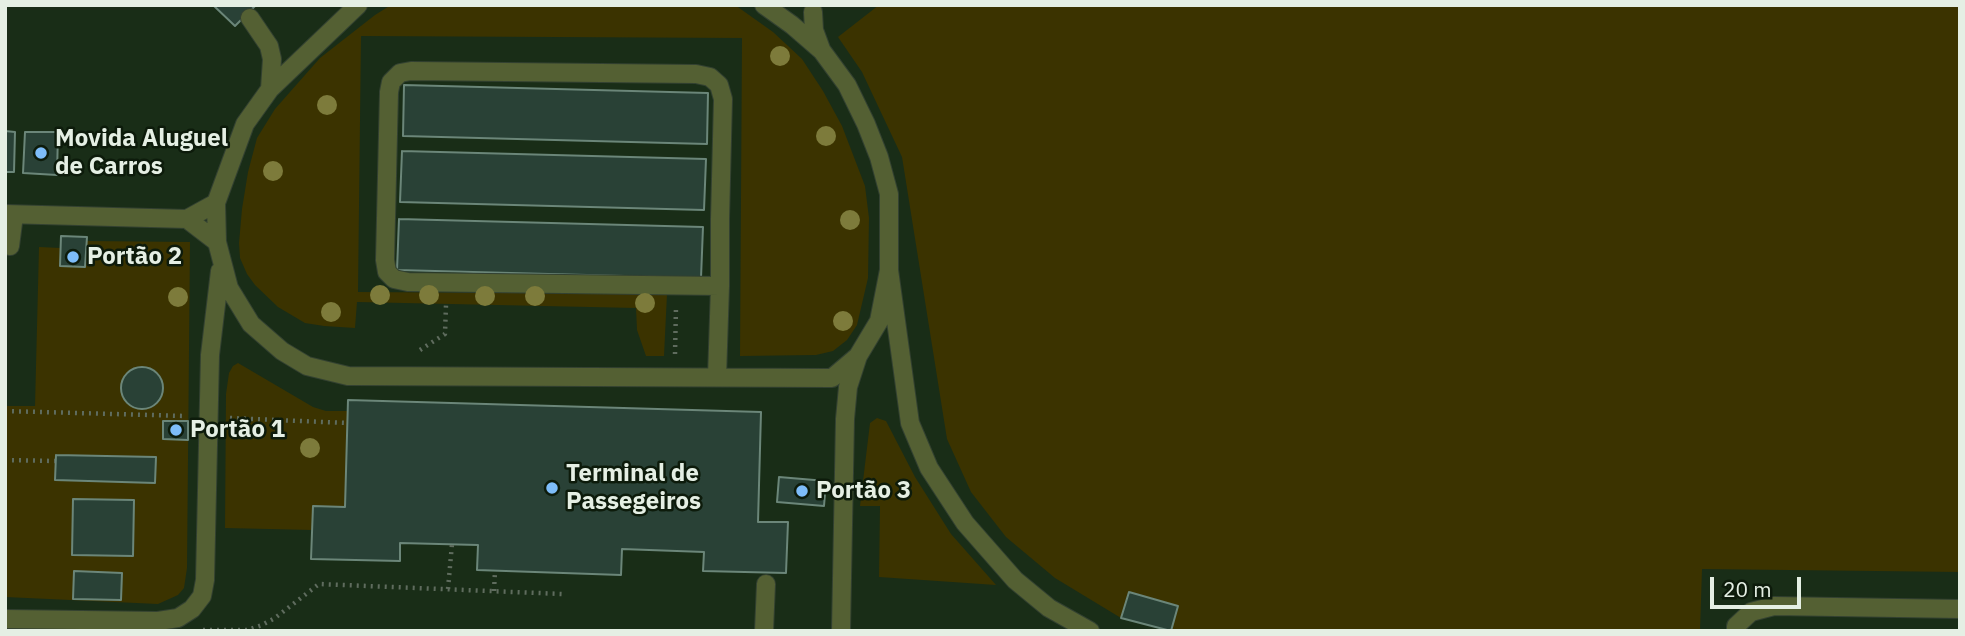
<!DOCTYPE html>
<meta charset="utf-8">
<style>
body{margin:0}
#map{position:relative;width:1965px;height:636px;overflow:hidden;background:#162514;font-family:"IBM Plex Sans",sans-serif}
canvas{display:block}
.frame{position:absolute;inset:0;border:7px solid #e5efe4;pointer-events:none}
.scale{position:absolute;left:1710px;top:577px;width:91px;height:32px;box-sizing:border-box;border:4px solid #e5efe4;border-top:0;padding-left:9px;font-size:21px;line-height:24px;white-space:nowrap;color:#e5efe4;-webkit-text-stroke:5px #0d1b0b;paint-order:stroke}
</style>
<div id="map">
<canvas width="1965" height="636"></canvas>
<div class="frame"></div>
<div class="scale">20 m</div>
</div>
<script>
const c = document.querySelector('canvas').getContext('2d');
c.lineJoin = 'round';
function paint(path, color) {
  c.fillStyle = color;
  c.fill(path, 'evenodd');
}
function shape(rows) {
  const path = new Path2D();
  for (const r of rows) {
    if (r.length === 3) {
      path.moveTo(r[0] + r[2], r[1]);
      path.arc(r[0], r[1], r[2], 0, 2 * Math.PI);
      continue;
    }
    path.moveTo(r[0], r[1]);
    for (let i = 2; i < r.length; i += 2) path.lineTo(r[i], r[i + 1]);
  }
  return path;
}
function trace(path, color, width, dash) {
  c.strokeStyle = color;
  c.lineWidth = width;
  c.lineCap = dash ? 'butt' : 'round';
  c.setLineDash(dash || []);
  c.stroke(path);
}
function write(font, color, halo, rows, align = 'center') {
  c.font = font + ' "IBM Plex Sans",sans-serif';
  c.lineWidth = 5;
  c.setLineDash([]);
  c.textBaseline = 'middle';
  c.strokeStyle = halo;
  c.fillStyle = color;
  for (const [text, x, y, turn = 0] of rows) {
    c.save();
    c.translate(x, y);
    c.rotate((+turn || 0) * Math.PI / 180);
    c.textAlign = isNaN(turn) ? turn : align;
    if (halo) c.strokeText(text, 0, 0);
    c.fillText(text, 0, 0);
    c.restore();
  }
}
paint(shape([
 [5,5,1960,5,1960,631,5,631]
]), '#192d17');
paint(shape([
 [391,5,735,5,773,32,802,59,823,91,842,126,865,186,869,218,868,278,857,325,847,340,833,351,816,355,740,356,742,38,361,36,358,292,667,294,664,356,646,356,637,330,636,308,357,302,355,328,324,326,305,323,278,307,255,285,247,274,240,258,239,243,242,209,248,172,257,138,275,109,320,58,375,15],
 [879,5,1960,5,1960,572,1702,569,1700,631,1171,631,1178,606,1129,592,1121,618,1055,578,1006,537,971,492,947,439,902,157,862,72,838,37],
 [87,241,190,242,187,568,184,588,178,595,158,604,5,597,5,406,35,406,39,247,61,248,60,266,85,267],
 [238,363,313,407,326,411,348,411,345,507,313,506,312,530,225,528,226,394,229,373,233,366],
 [877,418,886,421,915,477,951,534,996,585,879,577,880,506,860,506,870,423]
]), '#3b3300');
const building = shape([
 [213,5,256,5,235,26,213,5],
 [404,85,708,93,707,144,403,136,404,85],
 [5,131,15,132,14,172,5,172,5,131],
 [25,132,58,132,57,175,23,173,25,132],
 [402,151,706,159,704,210,400,202,402,151],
 [399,219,703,227,701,278,397,270,399,219],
 [61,236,87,237,85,267,60,266,61,236],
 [142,388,21],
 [348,400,761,412,758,522,788,522,786,573,703,571,704,552,622,549,621,575,477,570,478,545,400,543,400,561,311,559,313,506,345,507,348,400],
 [163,421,188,421,188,440,163,439,163,421],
 [56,455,156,457,155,483,55,480,56,455],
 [779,477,826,481,824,506,777,502,779,477],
 [73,499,134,500,133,556,72,555,73,499],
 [74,571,122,573,121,600,73,599,74,571],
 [1129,592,1178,606,1171,631,1121,618,1129,592]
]);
paint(building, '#294136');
trace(building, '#6b8679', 2);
const minor = shape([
 [358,5,270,89,245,124,216,203,217,242,229,288,251,324,282,351,307,366,348,376,832,378,858,356,879,321,889,270],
 [764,5,792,25,822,51,847,85,866,124,879,157,889,194,889,270,910,423,929,468,965,523,1015,580,1049,608,1090,631],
 [813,12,814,30,821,49],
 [250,18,269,46,272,59,270,89],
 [5,214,187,219,216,203],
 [187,219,217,242],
 [10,246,14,215],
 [717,377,720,286,720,219,723,99,719,85,710,77,696,74,411,71,400,73,391,82,389,92,385,260,387,272,394,279,408,282,720,286],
 [5,619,158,621,178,618,192,609,202,596,205,580,210,355,220,271],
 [764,631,766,584],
 [841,631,845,419,848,387,858,356],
 [1736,631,1736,626,1751,612,1774,606,1960,609]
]);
trace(minor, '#334131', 20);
trace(shape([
 [420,350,445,334,446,305],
 [675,354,676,307],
 [5,411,186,416],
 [230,418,347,423],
 [5,460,55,461],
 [448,589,452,544],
 [494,591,495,571],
 [203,630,248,630,262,625,275,618,319,584,562,594]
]), '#5f6c5e', 4.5, [2, 5]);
trace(minor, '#546033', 18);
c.fillStyle = '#7d7b3b';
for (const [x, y] of [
 [780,56],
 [327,105],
 [826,136],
 [273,171],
 [850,220],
 [380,295],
 [429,295],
 [485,296],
 [535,296],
 [178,297],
 [645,303],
 [331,312],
 [843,321],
 [310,448]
]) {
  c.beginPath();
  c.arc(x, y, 10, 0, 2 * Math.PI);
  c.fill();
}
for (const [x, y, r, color] of [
 [41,153,7,"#7ebdf9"],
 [73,257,7,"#7ebdf9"],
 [176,430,7,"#7ebdf9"],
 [552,488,7,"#7ebdf9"],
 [802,491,7,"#7ebdf9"]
]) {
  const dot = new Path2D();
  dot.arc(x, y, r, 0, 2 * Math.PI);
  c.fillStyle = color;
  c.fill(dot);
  trace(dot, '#0d1b0b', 2.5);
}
write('bold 24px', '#e5efe4', '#0d1b0b', [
 ["Movida Aluguel",55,139],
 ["de Carros",55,167],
 ["Portão 2",87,257],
 ["Portão 1",190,430],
 ["Terminal de",566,474],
 ["Passegeiros",566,502],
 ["Portão 3",816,491]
], 'left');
</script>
